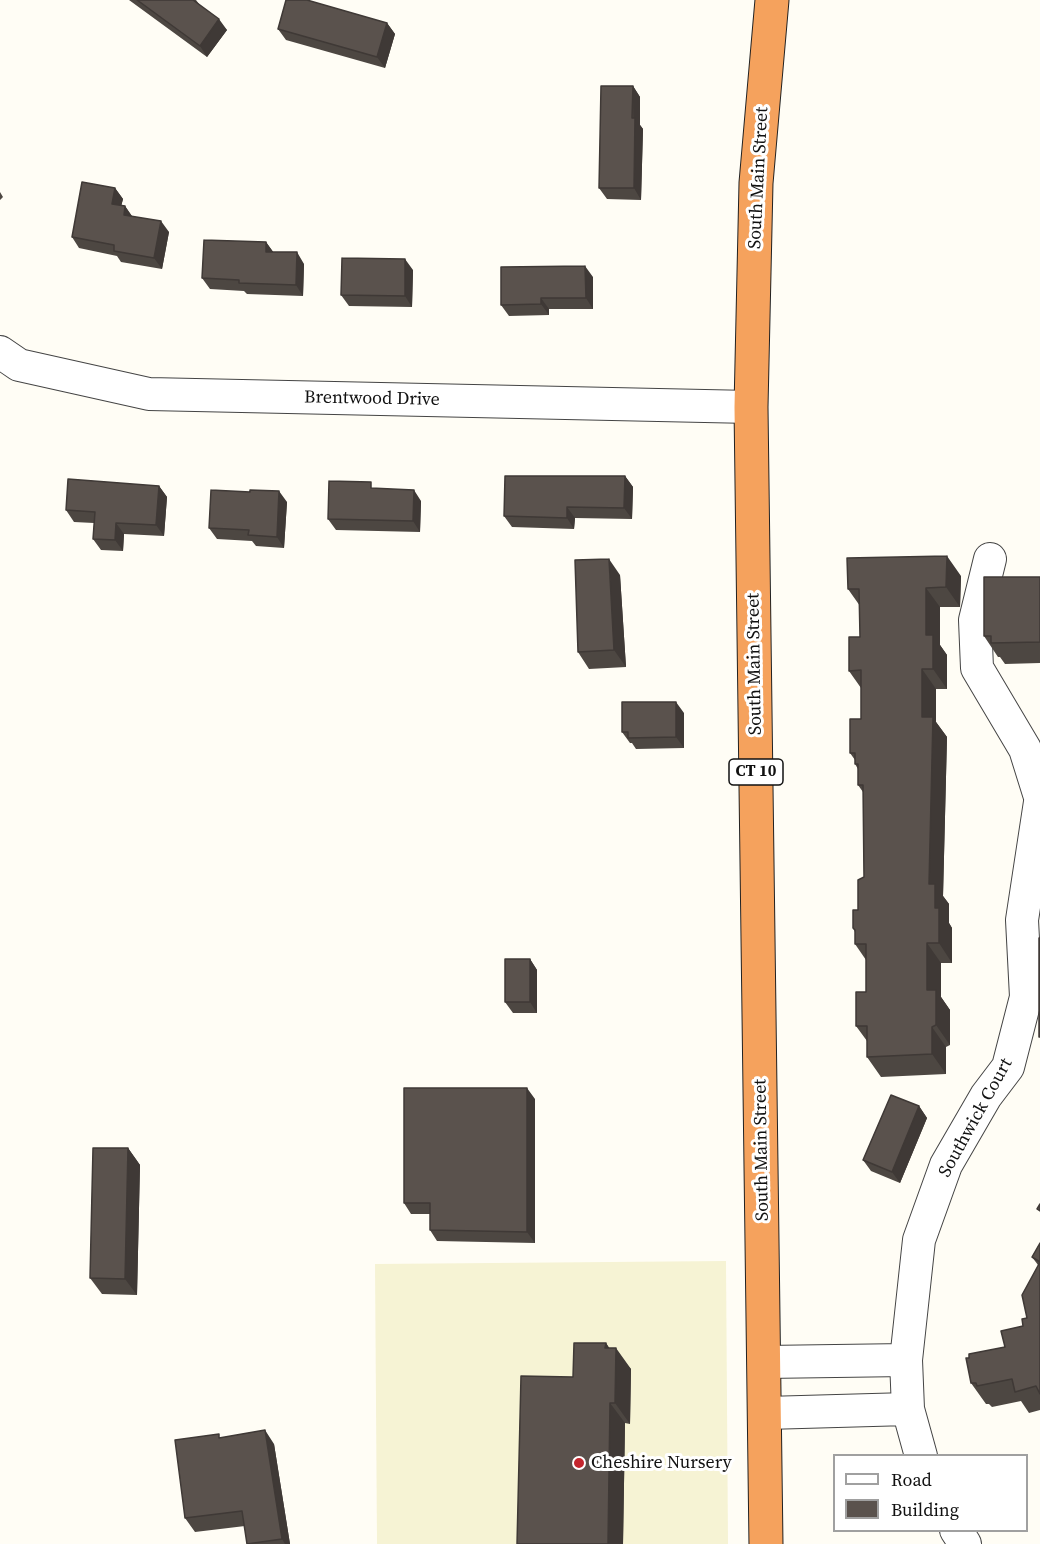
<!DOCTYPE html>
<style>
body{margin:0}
#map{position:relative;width:1040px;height:1544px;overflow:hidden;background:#fffdf5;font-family:"Source Serif 4",serif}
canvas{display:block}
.legend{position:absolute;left:833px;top:1454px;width:195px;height:78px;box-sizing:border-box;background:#fff;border:2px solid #a0a0a0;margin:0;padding:8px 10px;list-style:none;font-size:18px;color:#111}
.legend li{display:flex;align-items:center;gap:12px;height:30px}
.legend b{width:30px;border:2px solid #a0a0a0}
</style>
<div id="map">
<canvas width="1040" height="1544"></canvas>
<ul class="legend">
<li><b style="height:8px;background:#fff"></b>Road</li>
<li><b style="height:16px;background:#5a524d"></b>Building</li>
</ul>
</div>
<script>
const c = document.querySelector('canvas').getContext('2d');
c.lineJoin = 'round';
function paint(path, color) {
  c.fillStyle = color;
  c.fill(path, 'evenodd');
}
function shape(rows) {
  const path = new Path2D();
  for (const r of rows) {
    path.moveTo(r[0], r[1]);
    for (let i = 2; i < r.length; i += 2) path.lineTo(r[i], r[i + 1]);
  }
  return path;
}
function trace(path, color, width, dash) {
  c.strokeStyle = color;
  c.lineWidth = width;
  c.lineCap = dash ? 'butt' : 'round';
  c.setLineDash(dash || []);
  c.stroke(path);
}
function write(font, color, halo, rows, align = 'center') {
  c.font = font + ' "Source Serif 4",serif';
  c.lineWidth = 6;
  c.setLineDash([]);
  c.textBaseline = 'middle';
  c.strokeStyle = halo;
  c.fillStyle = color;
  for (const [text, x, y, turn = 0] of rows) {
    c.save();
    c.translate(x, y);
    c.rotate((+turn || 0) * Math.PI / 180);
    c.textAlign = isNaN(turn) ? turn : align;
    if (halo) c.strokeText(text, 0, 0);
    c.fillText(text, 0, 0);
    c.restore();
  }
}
paint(shape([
 [726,1261,728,1544,377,1544,375,1264]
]), '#f6f3d4');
const street = shape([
 [0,352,19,365,149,394,751,407],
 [990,559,975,620,977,668,1025,749,1040,797],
 [765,1362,906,1360],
 [766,1413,908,1409],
 [921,1456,908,1409,906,1360,919,1240,946,1165,986,1096,1008,1067,1026,997,1022,920,1040,802],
 [956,1530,965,1544]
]);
const highway = shape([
 [766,1544,751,407,756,183,772,0]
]);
trace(street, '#444', 34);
trace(highway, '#222', 35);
trace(street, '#fff', 32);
trace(highway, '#f5a25d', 33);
paint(shape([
 [129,0,196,0,199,4,227,30,207,57],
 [387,23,395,34,385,68,286,40,278,29],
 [633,86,640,97,640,125,643,129,641,200,607,199,599,188],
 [115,188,123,199,121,206,125,206,132,216,169,232,162,269,121,262,117,256,79,248,72,237],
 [0,192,3,197,0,200],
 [266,242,273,252,304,264,303,296,247,294,244,291,210,289,202,278],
 [413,270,412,307,349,306,341,295],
 [593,277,593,309,549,309,549,315,509,316,501,305],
 [625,476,633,487,632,519,575,518,574,529,512,527,504,516],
 [159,486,167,497,164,536,124,534,123,551,101,550,93,539,94,523,74,522,66,510],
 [376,488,421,501,420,532,336,530,328,519],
 [250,492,287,502,284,548,256,546,252,541,217,539,209,528],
 [620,575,626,667,589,669,578,652],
 [961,576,960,607,940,607,940,645,947,655,947,689,936,689,936,722,947,737,943,896,949,904,949,923,952,928,952,963,941,963,941,997,950,1010,950,1045,946,1047,946,1074,881,1077,867,1057,867,1041,856,1026,866,992,866,960,855,944,855,932,853,928,858,910,864,877,863,792,858,785,858,769,855,764,855,760,850,753,861,719,861,688,849,671,860,637,860,606,848,589],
 [1040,577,1040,663,1005,664,1000,657,998,657,984,636],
 [684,713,684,748,636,749,632,743,630,743,622,732],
 [530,959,537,970,537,1013,513,1013,505,1002],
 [535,1099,535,1243,437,1241,430,1230,430,1214,411,1214,404,1203],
 [919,1106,927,1118,900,1183,871,1171,863,1160],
 [128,1148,140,1165,137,1295,102,1294,90,1278],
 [1040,1243,1040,1410,1029,1413,1021,1401,992,1407,989,1404,986,1404,971,1383,1023,1326,1027,1318,1038,1265,1032,1257],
 [606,1343,609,1348,631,1369,630,1424,625,1423,623,1544,517,1544,573,1377],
 [221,1437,274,1444,290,1544,247,1544,245,1526,195,1532,185,1518]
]), '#4d4742');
paint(shape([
 [219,19,227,30,207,57,200,46],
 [387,23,395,34,385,68,377,57],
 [633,86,640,97,640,125,643,129,641,200,634,188],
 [115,188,123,199,119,215,112,204],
 [125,206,133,218,124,215],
 [161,221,169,232,162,269,154,258],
 [266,242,274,253,266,252],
 [297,252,304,264,303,296,296,285],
 [405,259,413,270,412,307,405,296],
 [585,266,593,277,593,309,586,298],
 [541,298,549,309,549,315,541,304],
 [625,476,633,487,632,519,624,508],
 [159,486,167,497,164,536,156,525],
 [414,490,421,501,420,532,413,521],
 [279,491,287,502,284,548,277,537],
 [567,507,575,518,574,529,567,518],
 [116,523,124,534,123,551,115,540],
 [947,556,961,576,960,607,946,587],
 [609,559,620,575,626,667,614,650],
 [926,588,940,607,940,645,947,655,947,689,933,669,926,635],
 [922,669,936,689,936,722,947,737,943,896,949,904,949,923,952,928,952,963,939,943,935,908,929,884,922,717],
 [676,702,684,713,684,748,676,737],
 [927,943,941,963,941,997,950,1010,950,1045,936,1025,927,990],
 [530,959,537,970,537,1013,530,1002],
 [932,1027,946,1047,946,1074,932,1054],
 [527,1088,535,1099,535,1243,527,1232],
 [919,1106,927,1118,900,1183,892,1172],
 [128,1148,140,1165,137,1295,125,1279],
 [606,1343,616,1358,616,1348,631,1369,630,1424,615,1403,605,1348],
 [610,1403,625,1423,623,1544,608,1544],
 [265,1430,274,1444,290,1544,285,1544,282,1539]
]), '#3f3936');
const building = shape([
 [137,0,193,0,219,19,200,46,137,0],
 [286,0,307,0,387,23,377,57,278,29,286,0],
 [601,86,633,86,632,118,635,118,634,188,599,188,601,86],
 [82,182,115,188,112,204,125,206,124,215,161,221,154,258,114,251,114,245,72,237,82,182],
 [204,240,266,242,266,252,297,252,296,285,239,283,239,280,202,278,204,240],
 [342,258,405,259,405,296,341,295,342,258],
 [585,266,586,298,541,298,541,304,501,305,501,267,585,266],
 [505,476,625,476,624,508,567,507,567,518,504,516,505,476],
 [68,479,159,486,156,525,116,523,115,540,93,539,95,512,66,510,68,479],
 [329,481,371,482,371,488,414,490,413,521,328,519,329,481],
 [211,490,250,492,250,490,279,491,277,537,248,535,249,530,209,528,211,490],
 [947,556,946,587,926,588,926,635,933,635,933,669,922,669,922,717,933,717,929,884,935,884,935,908,939,908,939,943,927,943,927,990,936,990,936,1025,932,1027,932,1054,867,1057,867,1026,856,1026,856,992,866,992,866,944,855,944,855,930,853,928,853,910,858,910,858,880,864,877,863,785,858,785,858,764,855,764,855,753,850,753,850,719,861,719,861,670,849,671,849,637,860,637,859,589,848,589,847,558,947,556],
 [609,559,614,650,578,652,575,560,609,559],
 [984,577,1040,577,1040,642,991,643,991,636,984,636,984,577],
 [622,702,676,702,676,737,628,738,628,732,622,732,622,702],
 [1039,938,1040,938,1040,1037,1039,1037,1039,938],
 [505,959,530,959,530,1002,505,1002,505,959],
 [404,1088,527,1088,527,1232,430,1230,430,1203,404,1203,404,1088],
 [891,1095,919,1106,892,1172,863,1160,891,1095],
 [93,1148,128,1148,125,1279,90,1278,93,1148],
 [1040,1204,1040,1211,1037,1209,1040,1204],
 [1040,1243,1040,1394,1036,1386,1015,1392,1012,1379,977,1386,976,1383,971,1383,966,1358,969,1358,969,1354,1005,1347,1001,1331,1023,1326,1022,1319,1027,1318,1022,1295,1040,1262,1032,1257,1040,1243],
 [574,1343,606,1343,605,1348,616,1348,615,1403,610,1403,608,1544,517,1544,521,1376,573,1377,574,1343],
 [265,1430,282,1539,247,1544,242,1511,185,1518,175,1440,219,1434,219,1438,265,1430]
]);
paint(building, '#5a524d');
trace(building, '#3f3936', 1.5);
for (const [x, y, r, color] of [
 [579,1463,6,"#c4262e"]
]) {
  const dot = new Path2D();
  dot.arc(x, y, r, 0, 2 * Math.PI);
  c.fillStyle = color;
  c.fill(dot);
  trace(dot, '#fff', 2);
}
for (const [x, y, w] of [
 [756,772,54]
]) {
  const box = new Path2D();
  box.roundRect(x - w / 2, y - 13, w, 26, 4.5);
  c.fillStyle = '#fff';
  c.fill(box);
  trace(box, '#111', 1.5);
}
write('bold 16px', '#111', null, [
 ["CT 10",756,772]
]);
write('18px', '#111', '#fff', [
 ["South Main Street",759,178,-87],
 ["Brentwood Drive",372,399,1],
 ["South Main Street",755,664,-91],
 ["Southwick Court",976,1118,-61],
 ["South Main Street",762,1150,-91]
]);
write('18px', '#111', '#fff', [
 ["Cheshire Nursery",591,1463]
], 'left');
</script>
